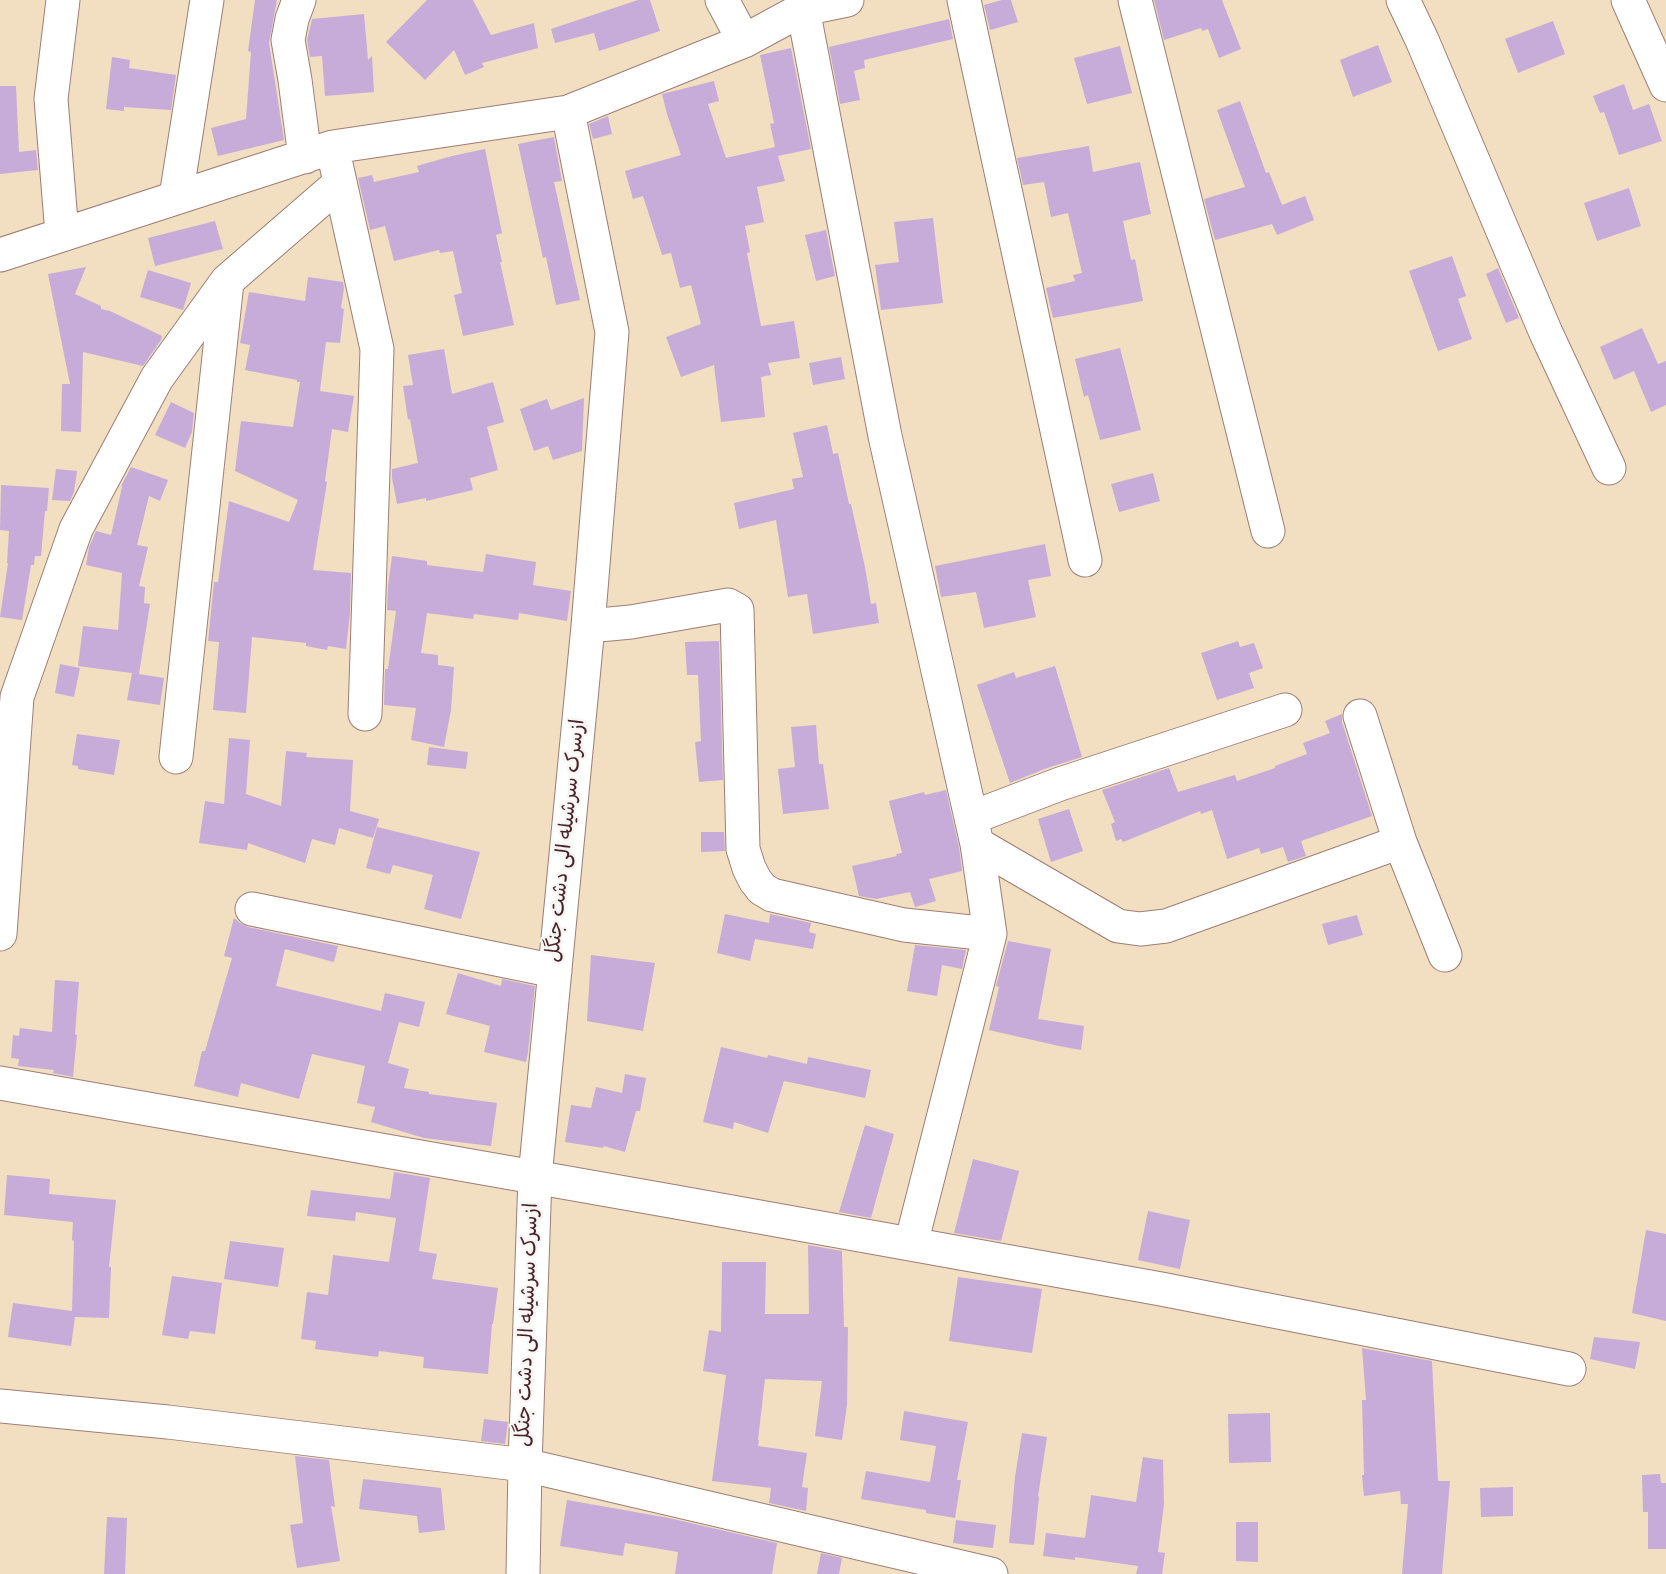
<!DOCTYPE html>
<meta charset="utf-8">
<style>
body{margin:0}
canvas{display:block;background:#f2dec0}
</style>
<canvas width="1666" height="1574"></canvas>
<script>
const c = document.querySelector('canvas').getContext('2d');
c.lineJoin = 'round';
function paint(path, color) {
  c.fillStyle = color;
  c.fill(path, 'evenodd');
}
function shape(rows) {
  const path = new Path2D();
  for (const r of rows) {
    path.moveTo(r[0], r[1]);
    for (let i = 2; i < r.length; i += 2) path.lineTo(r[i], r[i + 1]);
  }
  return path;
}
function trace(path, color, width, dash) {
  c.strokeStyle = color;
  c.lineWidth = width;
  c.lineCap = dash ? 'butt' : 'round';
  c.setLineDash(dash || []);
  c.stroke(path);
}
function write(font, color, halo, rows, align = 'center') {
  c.font = font + ' Dekko,"Playpen Sans Arabic",sans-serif';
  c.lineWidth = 5;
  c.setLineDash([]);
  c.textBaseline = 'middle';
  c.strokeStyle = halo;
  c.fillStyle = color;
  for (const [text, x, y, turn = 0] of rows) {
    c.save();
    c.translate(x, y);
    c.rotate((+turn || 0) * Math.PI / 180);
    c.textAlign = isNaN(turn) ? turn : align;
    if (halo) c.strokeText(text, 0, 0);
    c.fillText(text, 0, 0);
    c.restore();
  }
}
paint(shape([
 [255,0,277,0,269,43,284,140,218,156,211,128,246,119,251,52,248,51],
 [427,0,473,0,491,35,534,23,538,48,482,63,484,67,465,75,454,50,425,80,386,42],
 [638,0,650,0,660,31,599,51,594,33,555,43,551,29],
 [1002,0,1011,0,1018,22,990,30,984,5],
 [1154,0,1222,0,1241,49,1219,58,1208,29,1202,31,1201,28,1164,40],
 [364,14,368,60,372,56,374,92,325,96,322,56,310,57,307,40,312,19],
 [949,19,953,39,864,60,865,68,854,71,860,100,840,104,829,47],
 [1553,21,1565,54,1518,73,1505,39],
 [1378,45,1392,82,1353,97,1340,60],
 [1120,46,1132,93,1087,104,1074,58],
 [791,48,811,149,778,156,785,181,757,187,764,222,745,226,750,252,747,253,761,326,794,321,800,358,768,363,771,375,761,377,765,417,721,422,714,365,681,377,666,337,701,324,691,285,680,288,671,253,662,255,643,196,633,199,625,171,681,155,667,114,662,94,714,81,719,101,708,104,726,158,775,147,770,124,774,123,760,55],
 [112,57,130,60,129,68,176,75,171,110,124,107,124,111,106,109],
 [1624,84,1633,110,1649,104,1662,141,1619,155,1604,112,1600,113,1593,96],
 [0,86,16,86,19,152,36,150,38,170,0,174],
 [1240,101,1266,173,1269,172,1282,205,1305,196,1314,220,1277,235,1272,224,1215,240,1204,199,1245,187,1217,110],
 [608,116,612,134,593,139,589,124],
 [554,137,562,181,554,182,580,300,556,305,546,257,543,258,518,144],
 [1089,146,1093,172,1140,162,1151,214,1123,221,1131,260,1135,259,1143,301,1053,318,1046,288,1075,281,1073,275,1082,273,1068,213,1051,217,1044,182,1023,185,1017,158],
 [485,149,502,233,496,235,502,262,500,262,514,325,463,336,454,295,462,293,453,251,440,253,439,250,394,261,385,226,370,230,358,178,372,175,374,182,419,172,417,166,452,156],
 [1629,188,1641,226,1597,241,1584,203],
 [933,218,943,303,881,310,875,265,899,262,894,222],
 [215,221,223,249,155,266,148,238],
 [826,230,835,276,816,281,805,235],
 [1452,256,1466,296,1458,299,1472,339,1438,351,1409,271],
 [86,267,75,294,101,306,101,309,110,311,162,336,161,340,143,366,83,352,81,432,61,431,62,384,70,384,48,274],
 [1498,268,1519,318,1506,323,1486,274],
 [148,270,191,283,183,310,140,297],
 [308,277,343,282,344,288,341,308,344,309,340,343,326,342,320,391,354,396,348,432,332,429,325,481,327,482,313,570,351,573,350,613,346,649,328,646,327,650,306,646,306,643,252,637,246,713,213,710,219,642,208,641,214,582,218,582,229,501,289,522,298,500,235,471,241,421,293,427,300,382,297,382,297,380,245,370,250,345,240,343,249,292,305,301],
 [1642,328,1658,364,1666,361,1666,405,1651,412,1634,371,1614,380,1600,347],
 [1120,348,1141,430,1100,440,1088,395,1084,397,1075,359],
 [444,349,452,394,493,382,504,422,487,427,498,470,470,478,473,490,426,501,426,498,397,504,392,478,392,469,418,463,410,419,408,420,403,386,413,385,408,355],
 [841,357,845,379,813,385,809,363],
 [584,398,582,451,553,460,548,446,534,451,520,409,547,399,551,410],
 [171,402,194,413,192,432,185,448,155,435],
 [827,425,833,454,838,453,849,504,851,504,865,567,871,604,876,603,879,623,813,634,807,594,788,597,776,520,739,529,734,503,794,489,792,479,803,477,793,433],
 [131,467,168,480,160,501,149,496,137,545,148,547,139,586,145,587,144,603,150,604,139,674,78,666,83,626,118,630,122,573,86,565,89,547,96,531,111,535,122,487,121,486],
 [56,469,77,471,74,492,70,501,52,500],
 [1153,473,1160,501,1119,512,1111,484],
 [1,485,49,488,47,511,45,511,41,556,35,556,34,565,31,565,22,620,0,617,8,563,7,563,9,531,0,530],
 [1045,544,1051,576,1028,580,1036,617,984,628,976,592,941,597,935,566],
 [486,554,536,562,533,585,571,591,567,621,519,613,518,620,474,614,473,619,427,613,421,653,438,655,438,665,454,667,451,710,444,747,411,740,416,708,384,705,385,669,388,669,396,611,387,610,388,586,392,556,427,561,427,565,483,572],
 [719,641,723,780,699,782,695,742,701,741,698,675,687,675,685,642],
 [1238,641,1240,647,1254,643,1263,668,1249,673,1254,688,1217,700,1201,653],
 [60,664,80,668,74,697,55,693],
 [1055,666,1082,757,1047,768,1010,783,977,685,1014,672,1016,678],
 [132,673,164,678,160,705,127,700],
 [1342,714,1342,722,1372,816,1301,841,1306,856,1288,862,1283,847,1261,854,1259,848,1227,859,1212,810,1201,814,1200,811,1123,842,1121,839,1116,841,1111,824,1115,822,1102,790,1169,768,1178,792,1235,775,1237,781,1275,768,1275,766,1307,754,1303,743,1330,733,1325,721],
 [816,725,819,764,823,764,829,809,783,814,778,769,795,767,791,727],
 [77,734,120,740,114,775,78,769,78,766,72,765],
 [229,738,250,740,246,794,281,806,286,751,307,753,306,757,353,760,350,811,379,819,373,838,339,828,335,845,312,839,305,863,248,843,247,850,199,843,205,801,224,804],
 [429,747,468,752,466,769,427,765],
 [946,790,959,847,962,871,929,879,936,901,915,907,910,892,876,899,859,896,852,866,897,856,896,854,902,853,889,801,924,792,925,795],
 [1069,809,1083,851,1051,862,1038,819],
 [377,827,480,852,461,919,424,909,433,875,393,865,390,874,366,868],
 [701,832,724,832,725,851,701,852],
 [725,914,769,923,770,914,811,923,809,932,816,934,813,949,755,939,750,961,717,953],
 [1357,915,1363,935,1328,945,1322,924],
 [234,918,240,923,248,927,338,946,334,962,285,949,276,986,381,1011,385,993,425,1002,419,1027,399,1022,388,1063,409,1069,404,1088,429,1092,429,1094,497,1103,491,1146,424,1138,371,1122,375,1107,357,1103,365,1066,312,1054,299,1099,241,1083,238,1097,194,1086,202,1051,205,1051,232,958,224,956],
 [1008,941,1051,949,1038,1019,1084,1026,1081,1050,1059,1046,989,1030,999,987,996,986],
 [915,945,966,950,962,969,942,965,937,996,907,991],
 [591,955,655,963,643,1031,587,1021],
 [458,973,501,986,502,979,535,986,528,1052,526,1062,484,1052,490,1026,446,1014],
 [55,980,79,982,75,1034,77,1035,73,1077,53,1073,54,1070,18,1066,19,1059,11,1058,13,1035,19,1036,20,1028,52,1032],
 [721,1047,767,1058,768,1055,807,1064,808,1057,871,1070,865,1098,784,1081,768,1133,734,1122,733,1129,703,1122],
 [625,1074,646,1078,640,1111,636,1111,625,1152,604,1146,603,1148,565,1142,571,1105,591,1108,596,1087,622,1093],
 [865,1125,894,1134,871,1218,839,1212],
 [973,1159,1019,1171,1001,1241,954,1233],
 [394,1172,430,1178,419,1251,437,1254,432,1279,498,1288,493,1324,492,1324,488,1374,423,1368,424,1357,379,1351,378,1357,315,1349,316,1341,301,1339,307,1292,328,1295,333,1255,389,1262,396,1218,356,1212,355,1221,307,1216,311,1190,390,1199],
 [7,1175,50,1179,49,1194,116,1200,109,1267,111,1267,109,1318,75,1317,71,1346,8,1337,13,1303,72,1311,74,1241,72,1240,73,1222,4,1215],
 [1148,1211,1190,1220,1180,1269,1138,1260],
 [1646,1230,1666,1234,1666,1321,1632,1313],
 [230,1241,284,1248,278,1287,224,1279],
 [808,1245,842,1251,844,1327,848,1327,847,1405,842,1440,815,1436,822,1381,765,1379,758,1440,759,1440,758,1446,807,1453,802,1487,808,1488,806,1511,769,1503,771,1488,712,1481,726,1375,703,1371,709,1330,721,1332,722,1262,766,1262,765,1314,809,1314],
 [172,1276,222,1283,215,1334,190,1331,188,1339,162,1335],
 [958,1277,1042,1289,1032,1353,949,1341],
 [1594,1337,1640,1342,1635,1369,1590,1359],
 [1362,1348,1432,1361,1438,1481,1450,1481,1442,1574,1402,1574,1408,1504,1401,1504,1400,1491,1364,1496,1362,1475,1364,1475,1362,1400,1366,1400],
 [904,1411,968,1422,957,1480,961,1480,955,1518,926,1513,926,1510,861,1499,866,1471,930,1482,936,1446,900,1440],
 [1270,1413,1271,1462,1229,1463,1228,1414],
 [484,1419,508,1422,505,1444,481,1441],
 [1022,1433,1047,1437,1038,1496,1039,1497,1034,1545,1009,1543,1015,1477],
 [295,1456,329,1460,335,1507,331,1506,340,1561,297,1568,290,1525,303,1523],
 [1143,1457,1163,1460,1164,1504,1158,1552,1165,1553,1162,1574,1136,1574,1138,1566,1075,1557,1075,1560,1043,1556,1046,1533,1085,1538,1091,1495,1136,1502],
 [1660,1474,1661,1483,1666,1483,1666,1549,1648,1549,1648,1512,1643,1512,1642,1475],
 [363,1479,441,1488,445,1530,419,1533,417,1516,359,1509],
 [1513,1487,1513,1516,1481,1517,1480,1488],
 [567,1500,669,1518,777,1543,772,1574,675,1574,678,1552,625,1543,623,1556,560,1546],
 [107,1517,127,1518,125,1574,104,1574],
 [956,1520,996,1525,993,1548,953,1543],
 [1236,1522,1258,1522,1258,1562,1236,1561],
 [821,1553,842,1558,839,1574,817,1574]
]), '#c7acd9');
const minor = shape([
 [299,0,292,19,288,40,295,80,305,157],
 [722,0,744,41],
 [964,0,1085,560],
 [1135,0,1268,531],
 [1403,0,1422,40,1546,333,1609,468],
 [1628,0,1666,85],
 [803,9,885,436,977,844,990,934,911,1244],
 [336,164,377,349,365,714],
 [176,197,207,0],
 [62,234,51,99,63,0],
 [0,255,333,147,568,112,744,41,803,9,847,0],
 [588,626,631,622,728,605,737,610,743,849,749,868,755,880,762,889,772,895,904,925,990,934],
 [1360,716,1400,842,1445,955],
 [176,757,227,282],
 [971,818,1060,784,1285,710],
 [977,844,1118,926,1140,929,1166,926,1400,842],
 [252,909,555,971],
 [0,934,17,697,76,529,157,378,227,281,340,183],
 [0,1083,676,1202,1161,1289,1569,1369],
 [0,1406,168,1422,525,1465,991,1574],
 [523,1574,525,1465,535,1177,588,626,612,332,568,112]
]);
trace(minor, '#9e7e76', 35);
trace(minor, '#fff', 33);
write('20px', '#4a1f2b', '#f6f6f2', [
 ["ازسرک سرشیله الی دشت جنگل",568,841,-84],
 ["ازسرک سرشیله الی دشت جنگل",530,1325,-88]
]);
</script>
